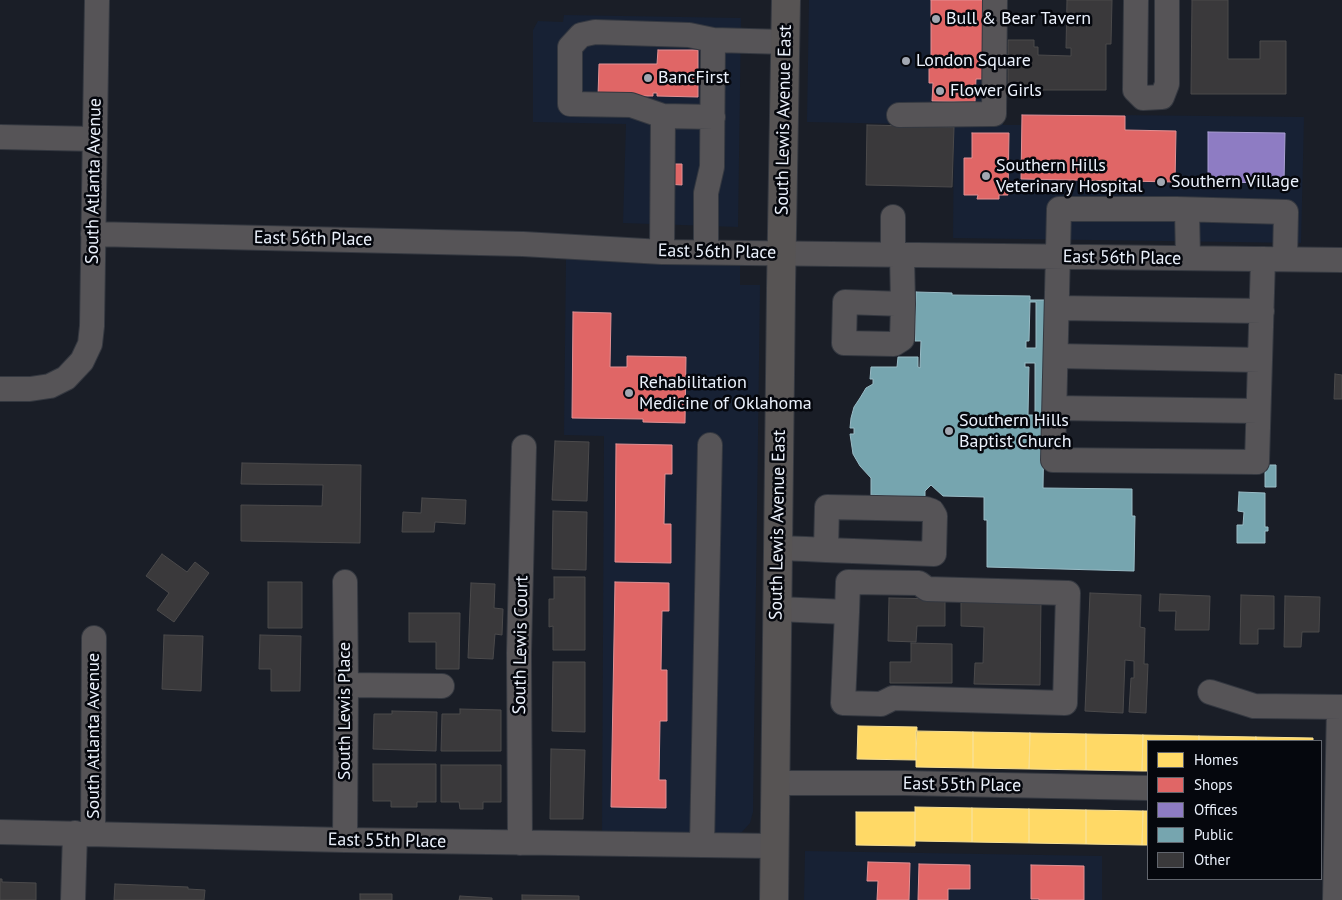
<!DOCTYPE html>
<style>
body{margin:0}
#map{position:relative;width:1342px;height:900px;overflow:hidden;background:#1a1e27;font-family:"PT Sans",sans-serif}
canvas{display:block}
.legend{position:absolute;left:1147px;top:740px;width:175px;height:140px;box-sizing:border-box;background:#05070d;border:1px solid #61656d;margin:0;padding:6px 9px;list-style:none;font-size:15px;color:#ebf1fc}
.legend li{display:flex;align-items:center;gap:10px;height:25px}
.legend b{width:25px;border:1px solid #61656d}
</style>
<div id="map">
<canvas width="1342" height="900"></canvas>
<ul class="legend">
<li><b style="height:14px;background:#ffd966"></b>Homes</li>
<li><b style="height:14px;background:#e06666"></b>Shops</li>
<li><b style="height:14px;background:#8e7cc3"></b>Offices</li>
<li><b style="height:14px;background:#76a5af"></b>Public</li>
<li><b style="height:14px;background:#3a393b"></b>Other</li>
</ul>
</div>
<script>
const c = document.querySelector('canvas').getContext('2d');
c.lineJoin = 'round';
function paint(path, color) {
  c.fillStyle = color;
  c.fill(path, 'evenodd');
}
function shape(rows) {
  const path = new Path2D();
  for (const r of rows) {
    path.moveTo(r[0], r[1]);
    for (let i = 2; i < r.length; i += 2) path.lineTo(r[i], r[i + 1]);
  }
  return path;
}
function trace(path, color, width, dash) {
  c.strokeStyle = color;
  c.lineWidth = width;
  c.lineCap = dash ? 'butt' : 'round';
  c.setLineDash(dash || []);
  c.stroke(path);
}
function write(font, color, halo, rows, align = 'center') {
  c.font = font + ' "PT Sans",sans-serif';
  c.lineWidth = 5;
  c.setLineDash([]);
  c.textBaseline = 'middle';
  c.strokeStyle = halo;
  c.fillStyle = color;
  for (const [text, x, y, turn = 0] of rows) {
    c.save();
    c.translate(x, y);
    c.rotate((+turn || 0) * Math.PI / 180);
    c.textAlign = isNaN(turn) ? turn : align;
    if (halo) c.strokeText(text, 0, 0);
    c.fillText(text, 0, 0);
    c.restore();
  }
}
paint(shape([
 [809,0,1004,0,1003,125,1021,125,1021,114,1304,117,1301,243,953,238,954,125,807,122],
 [564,15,741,18,738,227,623,223,626,124,533,122,533,30,538,21,563,22],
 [566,258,740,260,740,285,760,285,753,812,750,823,742,832,731,836,602,835,604,436,564,435],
 [805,851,1102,856,1102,900,804,900]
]), '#172134');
const homes = shape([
 [858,726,917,727,916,760,857,759,858,726],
 [916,731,973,732,973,768,916,767,916,731],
 [973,732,1030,733,1029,769,973,768,973,732],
 [1030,733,1086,734,1086,770,1029,769,1030,733],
 [1086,734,1143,735,1142,771,1086,770,1086,734],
 [1143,735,1199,736,1199,741,1148,741,1148,771,1142,771,1143,735],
 [1199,736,1256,737,1256,741,1199,741,1199,736],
 [1256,737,1313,738,1313,741,1256,741,1256,737],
 [915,807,972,808,972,842,915,841,915,807],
 [972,808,1029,809,1029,843,972,842,972,808],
 [1029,809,1086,810,1086,844,1029,843,1029,809],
 [1086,810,1143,811,1142,845,1086,844,1086,810],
 [1143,811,1148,811,1148,845,1142,845,1143,811],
 [856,812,915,812,915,846,856,845,856,812]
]);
paint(homes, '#ffd966');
trace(homes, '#f9e093', 1);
const shops = shape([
 [931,0,984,0,983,79,976,79,975,102,932,101,933,83,929,83,929,57,931,57,931,0],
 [658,50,698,50,698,97,657,96,657,93,653,93,653,96,598,96,599,64,657,64,658,50],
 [1022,115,1125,116,1125,130,1176,131,1175,182,1021,179,1022,115],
 [972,133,1009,133,1008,195,999,195,999,199,977,199,978,195,964,195,964,158,972,158,972,133],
 [665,164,682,164,682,185,665,184,665,164],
 [573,312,611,313,610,367,627,367,627,356,686,357,685,423,643,422,643,419,572,418,573,312],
 [616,444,672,445,672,474,665,474,664,524,671,524,671,563,615,562,616,444],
 [615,582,669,583,669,611,662,611,661,670,667,670,667,721,660,721,659,780,666,780,666,808,611,807,615,582],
 [868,862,910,863,909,900,877,900,878,881,867,881,868,862],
 [919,864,970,865,970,889,948,889,948,900,918,900,919,864],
 [1031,865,1084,866,1084,900,1039,900,1039,899,1031,899,1031,865]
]);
paint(shops, '#e06666');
trace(shops, '#e39093', 1);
const offices = shape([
 [1208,132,1285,133,1284,183,1208,182,1208,132]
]);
paint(offices, '#8e7cc3');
trace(offices, '#aa9fd4', 1);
const public = shape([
 [916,292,952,293,952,295,1030,296,1030,300,1046,300,1043,488,1132,489,1132,516,1135,516,1134,571,987,567,987,520,984,520,984,497,943,496,931,485,925,491,925,497,871,495,871,478,860,466,853,454,850,434,854,434,854,428,850,428,851,418,854,407,860,398,866,388,873,384,873,379,870,379,871,367,897,367,898,357,918,357,918,367,920,368,921,341,915,341,916,292],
 [1030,302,1036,302,1036,348,1026,348,1026,341,1029,341,1030,302],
 [1025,363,1035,363,1035,415,1028,415,1029,367,1025,367,1025,363],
 [1265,465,1276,465,1276,487,1265,487,1265,465],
 [1239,492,1265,493,1265,527,1268,527,1268,531,1265,531,1265,543,1237,543,1237,525,1243,525,1244,512,1238,511,1239,492]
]);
paint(public, '#76a5af');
trace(public, '#99bcc6', 1);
const building = shape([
 [1067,0,1112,0,1111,44,1106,44,1106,90,1008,90,1008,40,1034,40,1034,47,1038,47,1038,55,1071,56,1071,48,1066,48,1067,0],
 [1192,0,1228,0,1228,59,1260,59,1260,41,1286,41,1286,94,1191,94,1192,0],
 [867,125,954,127,952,187,866,185,867,125],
 [1335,374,1342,375,1342,399,1334,399,1335,374],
 [555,441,589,442,587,501,552,500,555,441],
 [242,463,361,465,360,543,241,541,241,505,322,506,323,485,241,484,242,463],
 [422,498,466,500,465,524,435,522,434,532,402,532,403,512,421,513,422,498],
 [553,511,587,512,586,570,552,569,553,511],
 [162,554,187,572,195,562,209,573,174,622,157,610,169,593,146,576,162,554],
 [554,577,585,577,585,650,553,650,553,626,549,627,549,599,554,599,554,577],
 [268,582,302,582,302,628,268,628,268,582],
 [471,583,495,584,494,608,503,609,502,635,495,634,493,659,468,658,471,583],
 [1090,593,1141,595,1140,627,1145,628,1144,664,1148,664,1146,713,1129,712,1131,678,1134,678,1134,661,1125,660,1123,713,1085,711,1090,593],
 [1160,594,1210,596,1209,630,1175,630,1176,611,1159,611,1160,594],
 [1241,595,1274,596,1274,629,1258,629,1258,644,1240,644,1241,595],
 [1285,596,1320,597,1319,632,1302,632,1301,647,1284,647,1285,596],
 [889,598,945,599,945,626,917,626,916,642,888,641,889,598],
 [961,599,1041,600,1040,685,974,684,975,663,983,663,984,627,961,626,961,599],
 [409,613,460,613,459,669,436,669,436,642,409,642,409,613],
 [164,635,203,636,201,691,162,689,164,635],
 [260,635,301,636,300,691,271,691,271,669,259,669,260,635],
 [911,643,952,644,952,683,890,683,890,662,911,662,911,643],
 [553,662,585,662,585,732,552,731,553,662],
 [460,709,501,710,501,751,441,751,442,714,460,714,460,709],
 [392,711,437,712,436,751,373,749,374,714,392,714,392,711],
 [551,749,585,750,583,819,550,819,551,749],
 [373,764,436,764,436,802,417,802,417,807,391,807,391,801,373,801,373,764],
 [441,765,501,765,501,802,483,802,483,809,460,809,459,802,441,802,441,765],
 [0,879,2,879,2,882,36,883,36,900,0,900,0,879],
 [115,884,188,887,188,889,205,890,204,900,114,900,115,884],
 [360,894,392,894,392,900,360,900,360,894],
 [522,895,579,896,579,900,522,900,522,895],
 [460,896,492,898,492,900,459,900,460,896]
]);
paint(building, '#3a393b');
trace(building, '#4b4a4b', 1);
const minor = shape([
 [1136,0,1135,90,1143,98,1162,97,1167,84,1167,0],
 [899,115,994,114,995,0],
 [713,117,663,116,631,105,570,104,570,47,581,35,595,32,689,35,713,40,786,42],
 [0,137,95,139],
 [1187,210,1188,258],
 [93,234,523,244,662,252,1342,260],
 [706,251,706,193,712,167,713,40],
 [662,252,663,116],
 [893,254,893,217],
 [902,255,903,304,902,339,894,344,844,343,845,302,903,304],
 [1263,259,1257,462,1053,460,1059,209,1176,209,1286,212,1285,259],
 [1057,308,1262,311],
 [1056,356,1260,360],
 [0,389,30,389,50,386,66,378,82,361,90,344,92,326,97,0],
 [1055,408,1258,411],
 [778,548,806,549,826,550,934,554,935,516,932,511,926,509,827,507,826,550],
 [777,609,847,612,843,703,881,704,893,698,1065,703,1068,593,927,589,919,583,848,582,847,612],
 [346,685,442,686],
 [1210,692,1254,706,1342,707],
 [776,783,904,783,1148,788],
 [0,832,345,840,774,846],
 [93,834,94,638],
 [345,840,346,685,345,582],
 [520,843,519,653,524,447],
 [702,845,710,445],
 [73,900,75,833],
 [1335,900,1339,707]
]);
const major = shape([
 [774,900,781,288,786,0]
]);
trace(minor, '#343840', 26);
trace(major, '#343840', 30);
trace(minor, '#565457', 24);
trace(major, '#575454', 28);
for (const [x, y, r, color] of [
 [936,19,5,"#a2a7b1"],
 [906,61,5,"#a2a7b1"],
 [648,78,5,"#a2a7b1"],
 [940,91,5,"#a2a7b1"],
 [986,176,5,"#a2a7b1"],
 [1161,182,5,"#a2a7b1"],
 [629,393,5,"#a2a7b1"],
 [949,431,5,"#a2a7b1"]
]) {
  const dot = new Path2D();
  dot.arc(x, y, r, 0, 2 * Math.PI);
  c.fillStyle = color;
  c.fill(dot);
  trace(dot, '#05070d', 2);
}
write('18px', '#ebf1fc', '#05070d', [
 ["Bull & Bear Tavern",946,19],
 ["London Square",916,61],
 ["BancFirst",658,78],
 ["Flower Girls",950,91],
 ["Southern Hills",996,166],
 ["Veterinary Hospital",996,187],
 ["Southern Village",1171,182],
 ["Rehabilitation",639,383],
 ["Medicine of Oklahoma",639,404],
 ["Southern Hills",959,421],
 ["Baptist Church",959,442]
], 'left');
write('18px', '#ebf1fc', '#05070d', [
 ["South Lewis Avenue East",784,120,-89],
 ["South Atlanta Avenue",94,181,-89],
 ["East 56th Place",313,239,1],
 ["East 56th Place",717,252,1],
 ["East 56th Place",1122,258,1],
 ["South Lewis Avenue East",778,525,-89],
 ["South Lewis Court",521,645,-89],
 ["South Lewis Place",345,711,-90],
 ["South Atlanta Avenue",94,736,-90],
 ["East 55th Place",962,785,1],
 ["East 55th Place",387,841,1]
]);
</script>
